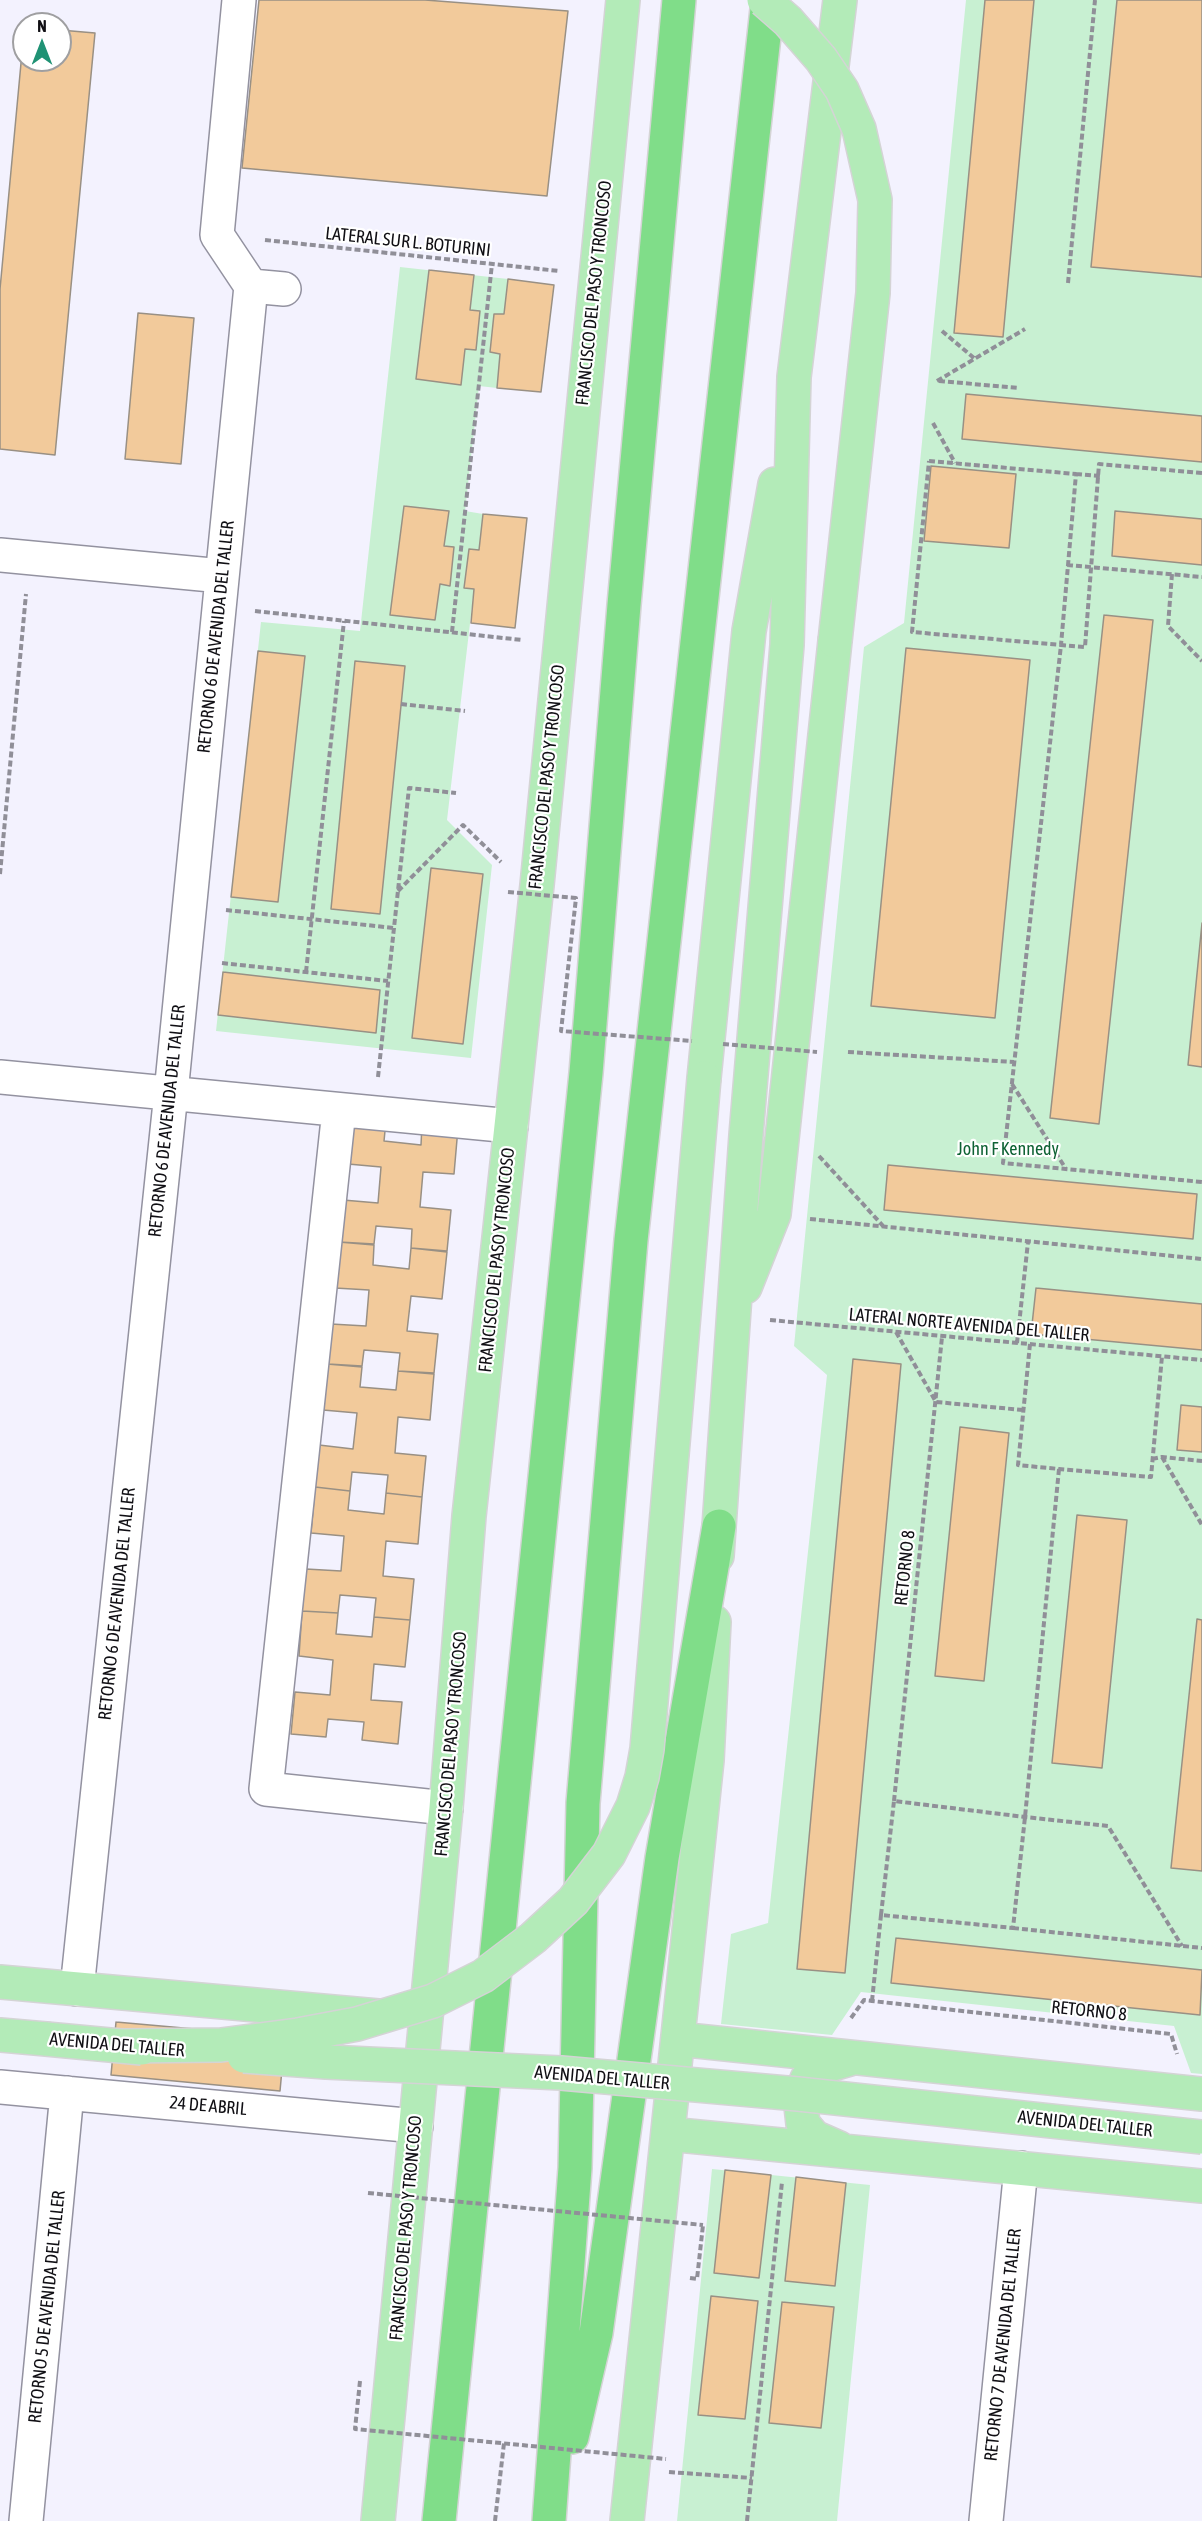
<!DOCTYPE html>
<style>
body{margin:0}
#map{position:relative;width:1202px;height:2521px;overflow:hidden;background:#f3f2fe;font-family:"Asap Condensed",sans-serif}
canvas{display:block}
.north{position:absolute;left:12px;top:12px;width:60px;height:60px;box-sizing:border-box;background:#fff;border:2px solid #9f9fa1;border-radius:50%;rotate:0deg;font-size:16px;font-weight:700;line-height:24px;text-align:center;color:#100f14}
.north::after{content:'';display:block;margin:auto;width:21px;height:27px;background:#1f9274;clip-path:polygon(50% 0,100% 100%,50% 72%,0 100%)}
</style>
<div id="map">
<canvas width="1202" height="2521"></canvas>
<div class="north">N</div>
</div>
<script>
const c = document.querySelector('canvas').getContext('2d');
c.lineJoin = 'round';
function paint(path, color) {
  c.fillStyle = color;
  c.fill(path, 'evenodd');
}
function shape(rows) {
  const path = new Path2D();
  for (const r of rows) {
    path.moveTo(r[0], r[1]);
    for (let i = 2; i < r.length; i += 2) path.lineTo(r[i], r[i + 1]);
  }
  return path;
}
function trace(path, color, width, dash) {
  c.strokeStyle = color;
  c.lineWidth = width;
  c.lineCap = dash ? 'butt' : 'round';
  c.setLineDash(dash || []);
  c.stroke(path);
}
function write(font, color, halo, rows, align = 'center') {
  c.font = font + ' "Asap Condensed",sans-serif';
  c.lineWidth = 4.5;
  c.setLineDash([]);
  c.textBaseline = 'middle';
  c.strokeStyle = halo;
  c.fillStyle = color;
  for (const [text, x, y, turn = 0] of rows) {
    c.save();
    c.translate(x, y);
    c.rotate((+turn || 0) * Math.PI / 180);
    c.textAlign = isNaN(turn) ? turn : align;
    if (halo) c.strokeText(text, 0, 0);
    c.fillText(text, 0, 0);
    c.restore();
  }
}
paint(shape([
 [966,0,1202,0,1202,2074,1191,2073,1174,2026,861,1992,832,2035,721,2024,731,1934,768,1923,827,1375,794,1346,864,647,904,623],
 [400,267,508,279,504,314,494,314,490,352,500,354,497,388,479,386,465,511,483,514,479,550,469,549,464,587,474,589,447,820,492,865,471,1058,216,1031,261,622,360,631],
 [712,2169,870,2185,837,2521,677,2521]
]), '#c8f0d2');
const building = shape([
 [259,0,425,0,568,11,547,196,242,168,259,0],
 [985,0,1034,0,1003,337,954,333,985,0],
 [1117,0,1202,0,1202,277,1091,267,1117,0],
 [60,30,95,33,55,455,0,449,0,289,24,31,24,60,60,60,60,30],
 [429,270,474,275,470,310,480,311,476,350,465,349,461,385,416,379,429,270],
 [508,279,554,285,541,392,497,388,500,354,490,352,494,314,504,314,508,279],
 [138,313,194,318,181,464,125,459,138,313],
 [966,394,1202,416,1202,462,962,439,966,394],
 [931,466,1016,474,1009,548,924,541,931,466],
 [404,506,449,511,444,546,454,547,450,586,440,584,435,620,390,615,404,506],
 [1115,511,1202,519,1202,565,1112,556,1115,511],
 [483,514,527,518,515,628,471,623,474,589,464,588,469,549,479,550,483,514],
 [1104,615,1153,620,1099,1124,1050,1118,1104,615],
 [906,648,1030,660,995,1018,871,1006,906,648],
 [258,651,305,656,278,902,231,897,258,651],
 [355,661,405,666,380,914,331,909,355,661],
 [431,868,483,874,463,1044,412,1038,431,868],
 [1202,923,1202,1067,1188,1065,1202,923],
 [223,972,380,990,376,1033,218,1015,223,972],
 [351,1118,386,1121,384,1141,421,1145,422,1124,458,1128,454,1174,423,1172,420,1207,451,1210,447,1251,411,1248,412,1229,376,1226,374,1244,339,1242,343,1200,378,1203,381,1167,348,1164,351,1118],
 [888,1165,1197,1194,1193,1239,884,1210,888,1165],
 [339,1242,374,1245,373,1265,409,1269,411,1248,447,1252,442,1299,411,1296,407,1331,438,1334,434,1373,398,1371,400,1353,364,1350,362,1366,328,1364,331,1324,366,1326,369,1290,335,1288,339,1242],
 [1036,1288,1202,1304,1202,1350,1031,1334,1036,1288],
 [853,1359,901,1364,845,1973,797,1969,853,1359],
 [327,1364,362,1367,360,1387,396,1390,398,1371,434,1374,430,1420,398,1417,395,1453,426,1456,422,1497,386,1493,388,1475,352,1472,350,1491,315,1487,319,1445,353,1449,357,1413,323,1410,327,1364],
 [1181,1405,1202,1407,1202,1452,1177,1450,1181,1405],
 [960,1427,1009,1433,984,1681,935,1676,960,1427],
 [315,1487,350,1491,348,1510,384,1514,386,1493,422,1497,418,1544,386,1541,383,1576,414,1579,410,1620,374,1617,376,1598,340,1595,338,1613,302,1611,306,1569,341,1571,344,1536,311,1533,315,1487],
 [1077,1515,1127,1520,1102,1768,1052,1763,1077,1515],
 [302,1611,338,1613,336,1634,372,1637,374,1617,410,1620,405,1667,374,1664,371,1700,402,1702,398,1744,362,1740,364,1722,328,1719,326,1737,291,1734,295,1692,330,1695,333,1660,299,1656,302,1611],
 [1197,1619,1202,1620,1202,1871,1171,1868,1197,1619],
 [896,1938,1202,1970,1200,2015,891,1983,896,1938],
 [116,2022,285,2037,280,2091,111,2075,116,2022],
 [725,2170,771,2175,759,2278,714,2273,725,2170],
 [796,2177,846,2183,835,2286,785,2281,796,2177],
 [711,2296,758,2301,745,2419,698,2415,711,2296],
 [782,2302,834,2307,821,2428,769,2423,782,2302]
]);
paint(building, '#f2ca9b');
trace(building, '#999084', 1.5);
const minor = shape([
 [239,0,217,235,251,286],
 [0,555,222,576],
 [0,1077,511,1126],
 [339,1110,266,1789,446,1808],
 [77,1989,171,1093,251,286,284,289],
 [0,2087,416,2126],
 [26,2521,67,2093],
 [986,2521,1021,2168]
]);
const major = shape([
 [704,1078,749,631,775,484],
 [745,1287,774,1214,835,641],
 [717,1556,746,1135,787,645,794,377,840,0],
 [0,1982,378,2016],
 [0,2035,46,2039],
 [678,2039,1202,2094],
 [668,2134,1202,2186],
 [839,2148,814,2137,803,2124,800,2097,807,2079,819,2068,850,2059],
 [378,2521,446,1808,469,1516,537,885,623,0],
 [627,2521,707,1760,714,1622]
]);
const highway = shape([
 [572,2437,596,2333,662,1858,719,1526],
 [439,2521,586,1073,624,605,679,0],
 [549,2521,575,2168,583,1803,631,1240,768,0]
]);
trace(minor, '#9392a0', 36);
trace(major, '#d4d4d5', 36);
trace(highway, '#d4d4d5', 36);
trace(shape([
 [265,240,559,271],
 [1068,283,1095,0],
 [942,331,974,358],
 [937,381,1025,329],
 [939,381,1019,388],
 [933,423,955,463],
 [929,461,1076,474,1061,645,912,632,929,461],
 [1202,473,1099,464,1085,647,1061,645,1003,1163,1202,1182],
 [1076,474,1100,476],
 [1067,565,1202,577],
 [1172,574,1168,626,1202,661],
 [255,611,522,640],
 [452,632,492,264],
 [401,704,465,711],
 [0,874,26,594],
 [398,891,463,825,501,862],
 [226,910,394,928],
 [222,963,388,981],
 [306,972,344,621],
 [848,1052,1014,1062],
 [378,1077,409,788,456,793],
 [1012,1084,1066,1169],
 [819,1156,884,1227],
 [810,1219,1202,1259],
 [770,1320,1202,1360],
 [896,1332,936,1402,1023,1410],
 [1017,1343,1028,1242],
 [1030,1344,1018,1465,1059,1469,1151,1477,1162,1356],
 [1162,1457,1202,1525],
 [1152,1459,1162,1457,1202,1461],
 [1059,1469,1025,1817,1013,1928,881,1915,894,1801,1025,1817,1108,1826,1182,1946],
 [894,1801,942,1337],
 [1013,1928,1202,1948],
 [872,2001,881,1915],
 [851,2018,864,2000,872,2001,1171,2034,1177,2054],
 [690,2278,697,2279,703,2225],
 [669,2472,752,2478],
 [495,2521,504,2443],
 [747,2521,782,2182]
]), '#908f98', 4, [6, 3]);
trace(minor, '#fff', 33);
trace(major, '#b3ebb8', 33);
trace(highway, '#80dd89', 33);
const majorBridge = shape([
 [764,0,788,21,821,59,842,90,859,129,875,200,873,293,835,641],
 [46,2039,142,2048],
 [120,2046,221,2045,298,2035,357,2024,433,2001,483,1976,533,1938,573,1901,609,1854,633,1806,642,1777,647,1749,704,1078],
 [244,2056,326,2062,561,2073,798,2094,1202,2137]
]);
trace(majorBridge, '#d4d4d5', 36, []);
trace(shape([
 [508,892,576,898,561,1031,692,1041],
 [723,1044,817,1052],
 [368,2193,703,2225],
 [360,2381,355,2429,666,2459]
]), '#908f98', 4, [6, 3]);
trace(majorBridge, '#b3ebb8', 33);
write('18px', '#100f14', '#fff', [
 ["LATERAL SUR L. BOTURINI",408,242,6],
 ["FRANCISCO DEL PASO Y TRONCOSO",594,293,-84],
 ["RETORNO 6 DE AVENIDA DEL TALLER",216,637,-84],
 ["FRANCISCO DEL PASO Y TRONCOSO",547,777,-84],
 ["RETORNO 6 DE AVENIDA DEL TALLER",167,1121,-84],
 ["FRANCISCO DEL PASO Y TRONCOSO",497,1260,-84],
 ["LATERAL NORTE AVENIDA DEL TALLER",969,1325,5],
 ["RETORNO 8",905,1568,-84],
 ["RETORNO 6 DE AVENIDA DEL TALLER",117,1604,-84],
 ["FRANCISCO DEL PASO Y TRONCOSO",451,1744,-85],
 ["RETORNO 8",1089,2011,6],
 ["AVENIDA DEL TALLER",117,2045,5],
 ["AVENIDA DEL TALLER",602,2078,5],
 ["24 DE ABRIL",208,2106,5],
 ["AVENIDA DEL TALLER",1085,2124,6],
 ["FRANCISCO DEL PASO Y TRONCOSO",406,2228,-85],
 ["RETORNO 5 DE AVENIDA DEL TALLER",47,2307,-84],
 ["RETORNO 7 DE AVENIDA DEL TALLER",1003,2345,-84]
]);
write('18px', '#0e6234', '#fff', [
 ["John F Kennedy",1008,1149]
]);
</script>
